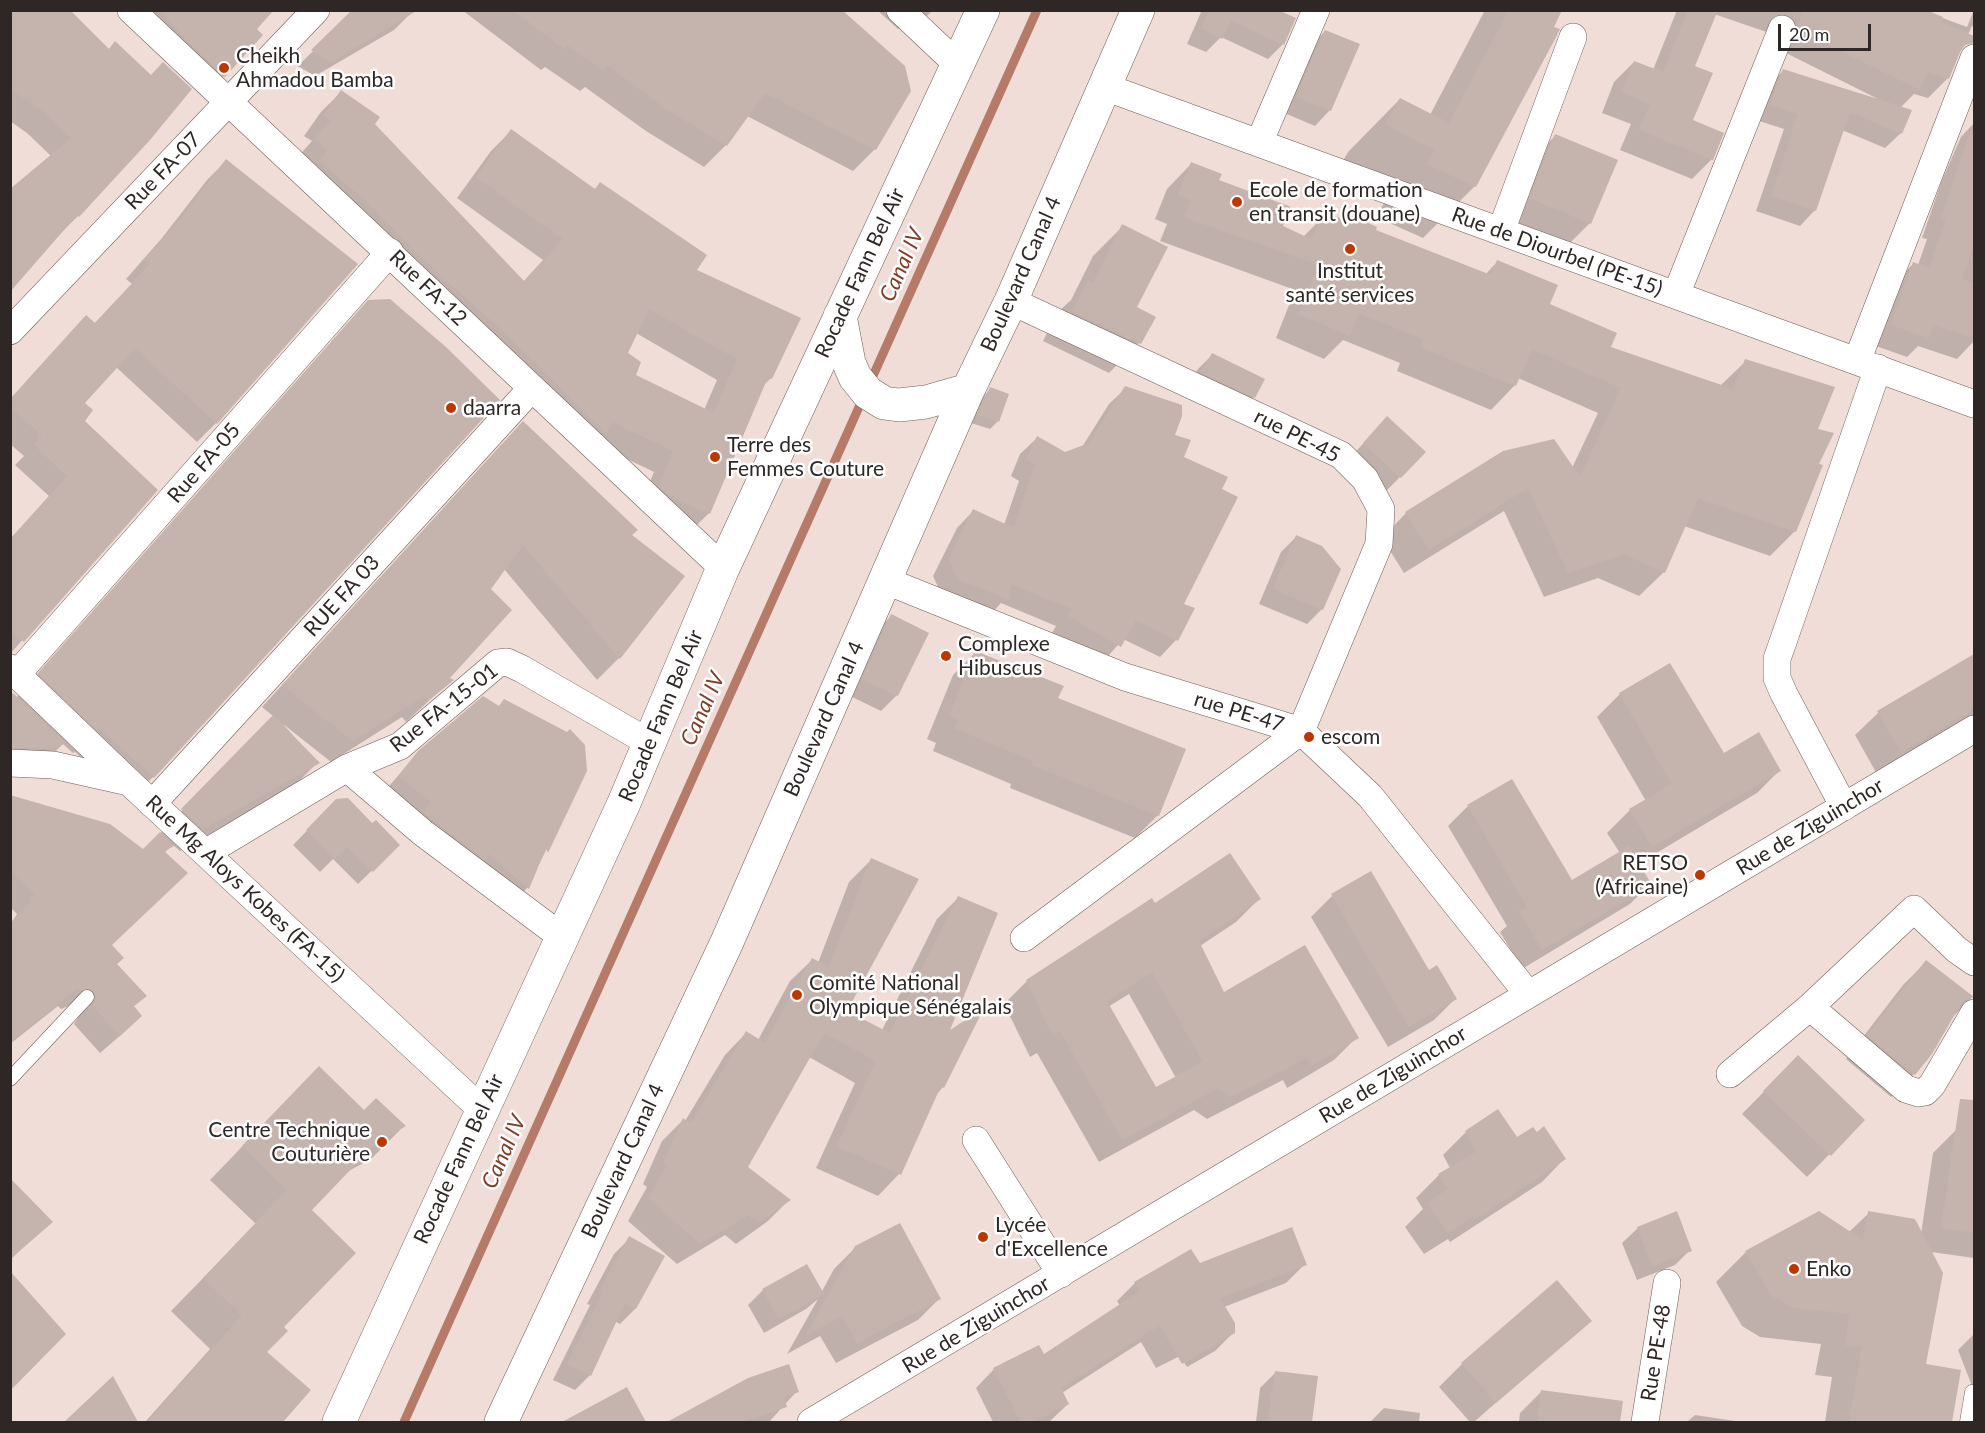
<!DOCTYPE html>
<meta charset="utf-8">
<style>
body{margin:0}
#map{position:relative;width:1985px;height:1433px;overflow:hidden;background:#f0ddd8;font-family:Lato,sans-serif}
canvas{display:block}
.frame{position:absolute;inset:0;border:12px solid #2e2725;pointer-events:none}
.scale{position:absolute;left:1778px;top:24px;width:93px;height:27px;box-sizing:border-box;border:3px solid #2e2725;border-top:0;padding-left:8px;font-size:18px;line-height:21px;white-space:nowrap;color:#2e2725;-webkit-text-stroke:4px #fff;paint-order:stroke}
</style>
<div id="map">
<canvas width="1985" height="1433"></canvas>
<div class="frame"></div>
<div class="scale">20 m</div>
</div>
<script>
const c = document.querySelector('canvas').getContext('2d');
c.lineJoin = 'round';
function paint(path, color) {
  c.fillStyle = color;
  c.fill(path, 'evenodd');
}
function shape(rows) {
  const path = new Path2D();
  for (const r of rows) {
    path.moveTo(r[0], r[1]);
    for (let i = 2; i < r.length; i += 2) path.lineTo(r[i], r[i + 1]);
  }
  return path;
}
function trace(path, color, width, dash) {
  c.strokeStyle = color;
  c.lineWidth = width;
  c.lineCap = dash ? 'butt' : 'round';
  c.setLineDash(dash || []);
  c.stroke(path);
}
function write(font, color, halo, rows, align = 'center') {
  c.font = font + ' Lato,sans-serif';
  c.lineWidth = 5;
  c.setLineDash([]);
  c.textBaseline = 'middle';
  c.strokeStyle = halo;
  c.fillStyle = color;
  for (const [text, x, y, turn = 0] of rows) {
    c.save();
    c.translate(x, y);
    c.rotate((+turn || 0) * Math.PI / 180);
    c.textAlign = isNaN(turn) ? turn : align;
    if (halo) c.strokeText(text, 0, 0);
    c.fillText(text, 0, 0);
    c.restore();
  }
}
paint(shape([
 [10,10,108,50,115,43,78,216,59,235,51,156,27,133,10,121],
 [114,10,272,10,255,30,224,76,207,93,130,21],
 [354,10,409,15,394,30,315,76,298,66],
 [462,10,766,10,875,149,853,171,747,116,726,145,704,167,646,131,585,87,580,91,545,67,541,70],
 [877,10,933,10,919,24,898,29],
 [1202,10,1281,10,1283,44,1268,59,1221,37,1206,52,1187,44],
 [1485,10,1561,10,1475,186,1423,238,1376,217,1384,203,1334,177,1348,152,1400,99,1430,115],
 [1677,10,1921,10,1967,27,1974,10,1974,27,1972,26,1948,78,1928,98,1914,94,1900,108,1901,133,1885,148,1842,130,1815,210,1800,226,1756,211,1784,129,1756,120,1768,86,1783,71,1878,99,1778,49,1781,37,1714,14,1693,67,1691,121,1712,159,1692,179,1620,150,1631,124,1602,113,1614,82,1634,62,1653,70],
 [1325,31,1330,110,1315,126,1282,112,1310,47],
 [341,92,523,282,543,260,457,198,491,151,511,131,594,190,600,184,695,271,771,378,763,386,709,513,688,534,639,507,654,472,594,443,295,160,312,141,304,136,321,112],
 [636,333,717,380,704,410,634,376,626,353],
 [1974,123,1974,341,1957,359,1918,346,1907,357,1873,345,1893,284,1913,264,1918,265,1927,239,1922,238,1942,180,1961,137],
 [1555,136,1590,223,1567,246,1508,221,1532,159],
 [226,161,216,423,197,442,116,367,83,403,82,421,156,491,10,654,10,539,49,496,15,465,24,456,10,444,10,399,94,324,132,284,126,279,162,238,207,180],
 [1191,164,1281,226,1303,237,1326,214,1346,222,1351,217,1374,231,1485,275,1497,262,1548,304,1609,348,1721,385,1746,361,1816,430,1817,465,1795,531,1770,556,1684,526,1664,572,1639,596,1598,578,1544,597,1504,511,1404,573,1382,538,1406,513,1572,468,1598,413,1518,378,1515,385,1491,410,1397,371,1400,363,1343,340,1324,359,1276,338,1295,290,1160,241,1167,224,1155,219,1167,189],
 [1123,226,1139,343,1109,373,1043,341,1058,312,1071,300,1093,256],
 [369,302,155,775,129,801,75,752,73,753,63,744,44,762,10,768,10,698,16,698],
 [1212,355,1254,397,1239,412,1187,388,1197,370],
 [991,388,1007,395,997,422,990,429,971,423,984,396],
 [1126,388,1173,436,1182,458,1220,490,1182,604,1193,609,1176,640,1160,657,1123,639,1103,662,1052,633,1056,626,1001,603,990,615,942,596,933,576,957,528,973,511,1004,525,1019,481,1011,476,1020,454,1037,438,1065,454,1082,447,1109,404],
 [1372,434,1400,477,1385,492,1349,459],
 [501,445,630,535,683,577,619,658,597,680,504,569,489,589,447,678,451,680,406,722,402,717,331,762,283,724,317,763,295,785,180,851,173,845,164,853,111,946,115,964,144,996,133,1007,140,1016,122,1034,100,1053,74,1024,78,1018,75,1009,69,1006,61,1009,58,1006,10,1044,10,925,17,914,10,907,10,797,143,851,273,716,262,707],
 [1296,537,1322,609,1307,624,1259,604,1281,552],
 [891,616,927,633,897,695,881,711,848,695,876,631],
 [976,652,1056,699,1158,815,1135,838,1010,788,1011,784,933,751,936,743,927,739,953,675],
 [1974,656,1974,718,1877,774,1855,735,1878,713],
 [1620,694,1723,755,1780,770,1757,793,1638,864,1650,884,1630,904,1522,969,1500,932,1507,926,1448,826,1467,807,1511,781,1571,882,1620,853,1607,833,1630,810,1646,801,1597,717],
 [419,752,586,771,527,888,511,905,382,794],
 [337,800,398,845,358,884,333,859,320,872,293,845],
 [871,860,845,1011,882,1030,937,919,958,898,943,1087,936,1095,899,1174,878,1196,816,1168,855,1083,809,1057,746,1167,789,1200,768,1221,736,1244,725,1235,677,1264,628,1221,647,1187,643,1184,662,1141,683,1120,685,1121,725,1055,746,1033,758,1040,790,981,812,960,818,963,849,882],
 [1332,896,1429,972,1455,999,1434,1020,1388,1047,1311,917],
 [1259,899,1236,922,1200,946,1223,994,1357,1037,1334,1060,1287,1088,1283,1080,1207,1119,1194,1110,1099,1162,1037,1053,1030,1057,1004,1004,1027,981,1155,905],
 [1129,994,1176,1078,1155,1089,1108,1007],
 [1926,962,1972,997,1950,1020,1930,1054,1914,1074,1891,1097,1846,1059,1903,985],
 [1798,1057,1863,1120,1807,1177,1742,1114],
 [286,1101,364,1112,404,1126,371,1159,345,1173,310,1210,282,1327,265,1352,309,1391,281,1422,145,1422,210,1349,171,1311,256,1224,210,1180],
 [1956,1130,1974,1133,1974,1258,1931,1252,1924,1366,1959,1371,1950,1422,1825,1422,1832,1377,1815,1375,1821,1344,1760,1337,1742,1326,1716,1282,1746,1252,1849,1232,1869,1213,1921,1234,1933,1153],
 [1466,1132,1517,1139,1564,1159,1542,1182,1450,1242,1448,1239,1424,1254,1405,1227,1423,1209,1416,1198,1439,1175,1450,1168,1443,1155],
 [10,1180,50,1222,10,1260],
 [1638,1228,1690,1250,1675,1265,1637,1280,1622,1243],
 [630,1238,663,1256,635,1309,620,1324,616,1322,590,1375,575,1390,553,1380,590,1305,587,1304,614,1254],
 [856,1247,939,1299,918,1320,836,1363,820,1336,787,1354,818,1299,806,1309,764,1333,748,1305,763,1290,821,1293,834,1269],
 [1305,1264,1286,1283,1224,1307,1234,1332,1215,1351,1187,1367,1180,1356,1156,1368,1141,1342,1062,1393,1068,1404,1049,1422,993,1422,976,1388,994,1369,1043,1357,1120,1306,1117,1301,1135,1283,1199,1265],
 [1590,1320,1474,1422,1470,1422,1439,1387,1462,1364],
 [1974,1334,1974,1391,1958,1350],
 [1275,1373,1316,1377,1311,1422,1256,1422,1260,1388],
 [113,1378,137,1422,66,1422],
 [749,1379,797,1391,769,1422,670,1422],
 [626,1389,644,1422,577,1422,590,1409],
 [1541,1392,1621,1402,1619,1422,1519,1422,1520,1413],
 [1384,1408,1420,1413,1419,1422,1370,1422],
 [1695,1415,1742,1422,1687,1422]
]), '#0003');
trace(shape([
 [404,1422,1037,10]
]), '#b67a68', 9);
paint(shape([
 [10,10,70,10,109,49,115,41,151,75,163,62,192,89,150,140,79,217,77,215,10,292,10,189,71,138,47,114,10,89],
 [161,10,274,10,257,29,263,35,225,77,184,38],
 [352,10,418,10,331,62,311,50],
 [513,10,842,10,905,66,911,91,876,150,765,93,727,146,668,110,607,65,603,70,567,45,564,49],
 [1209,10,1278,10,1296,18,1284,45,1231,20,1222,39,1201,29],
 [1509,10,1562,10,1554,27,1560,29,1555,39,1476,187,1427,164,1435,150,1385,124,1400,98,1449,123],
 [1688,10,1718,10,1695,66,1713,73,1693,120,1724,133,1713,160,1639,130,1650,104,1621,92,1634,61,1663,72],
 [1803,10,1926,10,1943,17,1941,22,1974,36,1974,43,1965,45,1960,52,1949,79,1927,72,1920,90,1797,29],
 [1325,30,1360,44,1331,111,1296,97],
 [1783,69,1912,110,1902,134,1850,112,1816,211,1771,196,1798,114,1770,105],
 [341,90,380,117,375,124,524,281,563,239,476,177,511,129,595,189,600,182,707,255,697,270,801,318,772,379,768,377,710,514,672,498,659,486,673,451,613,422,606,433,494,323,420,257,368,203,319,161,328,150,315,139,331,120,323,115],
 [649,309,737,359,714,413,636,375,641,362,628,353],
 [1970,132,1974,133,1974,245,1962,279,1974,283,1974,338,1933,325,1929,338,1891,325,1913,262,1929,268,1946,219,1941,218],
 [1555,134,1618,160,1591,224,1530,198],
 [226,159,358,264,217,424,135,348,85,403,93,410,85,421,158,490,24,642,10,630,10,540,67,476,34,445,42,435,10,407,10,399,86,315,95,323,150,264,144,259,182,217],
 [1191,162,1222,174,1219,180,1291,207,1283,226,1311,239,1325,212,1348,221,1351,215,1377,227,1376,230,1491,275,1497,260,1558,285,1550,304,1617,333,1611,347,1733,389,1745,359,1835,387,1818,429,1834,433,1819,464,1823,465,1796,532,1698,498,1665,573,1624,554,1568,573,1528,488,1429,550,1405,512,1503,451,1554,439,1580,477,1621,388,1532,349,1516,386,1420,347,1424,339,1358,313,1350,336,1299,314,1319,265,1184,217,1191,200,1178,195],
 [1122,224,1168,247,1137,307,1156,317,1141,344,1072,311,1088,281,1093,283],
 [390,299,446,347,500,400,154,778,100,728,97,730,38,673,368,300],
 [1212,353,1265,379,1255,398,1201,372],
 [1125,386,1182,405,1182,416,1175,435,1191,440,1184,457,1228,477,1222,489,1238,497,1184,604,1195,608,1178,641,1136,620,1121,647,1068,616,1072,609,1011,584,1008,599,958,580,949,558,973,509,1014,528,1035,464,1026,459,1037,436,1065,452,1089,443],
 [990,387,1009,394,999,422,977,415],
 [1387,416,1426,452,1401,478,1363,443],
 [523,421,638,530,632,535,685,576,620,659,523,545,491,589,512,610,450,678,454,680,428,701,424,696,353,741,282,685],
 [1296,535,1322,546,1341,569,1323,610,1273,589],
 [891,614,929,633,898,696,862,679],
 [975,651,1064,686,1058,698,1186,749,1159,816,1032,765,1033,761,954,728,958,720,949,716],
 [1974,654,1974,709,1901,752,1877,711],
 [1670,663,1724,753,1759,732,1781,771,1652,847,1629,809,1672,784,1619,693],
 [13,693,66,743,52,749,10,747,10,696],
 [483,696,499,706,504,699,567,732,570,729,585,745,587,771,548,853,546,848,529,889,489,854,485,860,423,812,431,802,398,776,418,751],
 [273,715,320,763,203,829,181,809],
 [1512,779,1572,880,1629,846,1652,885,1542,950,1519,911,1527,907,1467,805],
 [10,795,110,824,143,849,160,832,174,846,164,851,188,873,112,945,124,958,117,964,147,996,134,1006,142,1016,120,1036,92,1005,96,998,94,991,88,988,80,991,78,988,10,1042,10,923,33,901,30,899,35,895,10,869],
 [348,798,372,823,376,820,400,845,373,872,347,847,334,859,306,830,336,799],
 [1230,853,1261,899,1199,941,1224,992,1305,945,1359,1038,1311,1066,1306,1058,1230,1097,1218,1088,1122,1140,1060,1031,1053,1036,1026,980,1152,898,1155,903],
 [1152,972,1203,1062,1156,1087,1107,1001],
 [871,858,919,879,847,1011,890,1033,958,896,998,913,950,1030,984,1008,944,1088,941,1086,901,1175,837,1146,876,1061,824,1033,748,1167,791,1200,758,1223,748,1215,700,1244,649,1198,667,1165,664,1162,683,1118,691,1124,746,1031,765,1043,812,958,829,967],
 [1371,871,1429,970,1437,965,1457,999,1409,1027,1331,894],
 [1926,960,1974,997,1967,999,1960,1005,1932,1054,1915,1075,1867,1035],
 [1798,1055,1865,1120,1831,1156,1763,1091],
 [319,1066,364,1110,376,1098,406,1126,376,1143,312,1210,356,1253,284,1327,288,1331,267,1352,311,1390,283,1422,147,1422,242,1315,203,1278,287,1190,242,1146],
 [1960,1099,1974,1100,1974,1232,1941,1228],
 [1498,1109,1517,1137,1533,1127,1537,1132,1544,1126,1566,1159,1474,1220,1472,1217,1448,1233,1427,1203,1448,1189,1438,1174,1476,1152,1465,1131],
 [10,1178,53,1222,10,1259],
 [1677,1211,1692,1251,1652,1266,1637,1227],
 [1819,1211,1863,1240,1868,1211,1915,1219,1943,1273,1926,1364,1961,1370,1952,1422,1849,1422,1862,1347,1845,1345,1850,1314,1791,1307,1772,1296,1745,1251],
 [900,1223,941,1299,857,1343,842,1316,805,1336,855,1246],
 [1292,1227,1307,1265,1220,1298,1235,1323,1235,1333,1182,1364,1160,1325,1061,1388,1069,1404,1033,1422,1021,1422,993,1368,1039,1345,1044,1354,1140,1291,1134,1282,1191,1249,1200,1263],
 [629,1236,665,1256,636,1309,625,1303,591,1376,567,1364,604,1290,601,1288],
 [807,1264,824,1294,779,1319,762,1289],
 [10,1271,66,1334,10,1391],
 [1557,1280,1592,1321,1496,1403,1461,1363],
 [789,1364,799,1392,784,1397,787,1407,742,1422,667,1422,748,1378],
 [1275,1371,1318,1376,1312,1422,1268,1422],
 [113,1376,138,1422,64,1422],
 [627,1387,646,1422,562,1422],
 [1541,1390,1623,1401,1620,1422,1537,1422]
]), '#c5b3ad');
const service = shape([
 [10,1079,87,997],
 [1967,1422,1972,1392]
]);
const minor = shape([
 [131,10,723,568],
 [900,10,956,63],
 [1105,87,1974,404],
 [1259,143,1316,10],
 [1501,231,1573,37],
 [1676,295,1782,29],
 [1011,301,1341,455,1365,479,1381,509,1379,544,1301,731,1024,938],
 [10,331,316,10],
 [1857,361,1974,58],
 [884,580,1125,677,1301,731,1370,796,1528,994],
 [10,668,129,782,481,1109],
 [17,674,390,252],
 [10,763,53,765,129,782],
 [347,768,423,833,562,937],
 [152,804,532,388],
 [1844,807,1784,694,1777,678,1777,659,1878,368],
 [207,852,347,768,400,746,498,663,507,662,522,669,650,743],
 [1810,1007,1906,1089,1919,1093,1925,1092,1932,1085,1974,1013],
 [1730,1074,1810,1007,1914,909,1957,950,1974,962],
 [976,1140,1061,1274],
 [811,1422,1974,729],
 [1645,1422,1667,1283]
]);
const secondary = shape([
 [840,316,849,363,855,377,868,393,884,403,899,405,926,402,968,390],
 [339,1422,624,803,723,568,983,10],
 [501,1422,727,942,968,390,1011,301,1138,10]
]);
trace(service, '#6e5e59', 15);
trace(minor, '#6e5e59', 28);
trace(secondary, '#6e5e59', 34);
trace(service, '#fff', 14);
trace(minor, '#fff', 27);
trace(secondary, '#fff', 33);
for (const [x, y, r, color] of [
 [224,68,6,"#bf3700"],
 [1237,202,6,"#bf3700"],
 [1350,249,6,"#bf3700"],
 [451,408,6,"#bf3700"],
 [715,457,6,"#bf3700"],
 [946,656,6,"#bf3700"],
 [1309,737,6,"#bf3700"],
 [1700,875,6,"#bf3700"],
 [797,995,6,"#bf3700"],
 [382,1142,6,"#bf3700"],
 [983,1237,6,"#bf3700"],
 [1794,1269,6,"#bf3700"]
]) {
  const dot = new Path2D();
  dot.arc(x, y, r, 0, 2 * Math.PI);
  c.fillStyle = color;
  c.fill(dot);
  trace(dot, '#fff', 2);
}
write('21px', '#2e2725', '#fff', [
 ["Cheikh",236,56],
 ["Ahmadou Bamba",236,80],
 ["Ecole de formation",1249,190],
 ["en transit (douane)",1249,214],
 ["Institut",1350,271,"center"],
 ["santé services",1350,295,"center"],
 ["daarra",463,408],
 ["Terre des",727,445],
 ["Femmes Couture",727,469],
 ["Complexe",958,644],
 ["Hibuscus",958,668],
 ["escom",1321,737],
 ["RETSO",1688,863,"right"],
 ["(Africaine)",1688,887,"right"],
 ["Comité National",809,983],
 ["Olympique Sénégalais",809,1007],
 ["Centre Technique",370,1130,"right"],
 ["Couturière",370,1154,"right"],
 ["Lycée",995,1225],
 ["d'Excellence",995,1249],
 ["Enko",1806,1269]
], 'left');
write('21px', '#2e2725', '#fff', [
 ["Rue FA-07",163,171,-46],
 ["Rue de Diourbel (PE-15)",1557,252,20],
 ["Rocade Fann Bel Air",860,273,-65],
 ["Boulevard Canal 4",1021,274,-66],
 ["Rue FA-12",428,288,44],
 ["rue PE-45",1297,436,27],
 ["Rue FA-05",204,463,-49],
 ["RUE FA 03",342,596,-48],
 ["Rue FA-15-01",444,708,-38],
 ["rue PE-47",1239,712,17],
 ["Rocade Fann Bel Air",661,716,-67],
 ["Boulevard Canal 4",824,719,-66],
 ["Rue de Ziguinchor",1810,827,-31],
 ["Rue Mg Aloys Kobes (FA-15)",245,889,43],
 ["Rue de Ziguinchor",1393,1075,-31],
 ["Rocade Fann Bel Air",459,1159,-65],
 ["Boulevard Canal 4",623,1161,-65],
 ["Rue de Ziguinchor",976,1325,-31],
 ["Rue PE-48",1656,1353,-81]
]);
write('italic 22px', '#863a24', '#fff', [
 ["Canal IV",902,265,-66],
 ["Canal IV",703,709,-66],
 ["Canal IV",504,1152,-66]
]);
</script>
